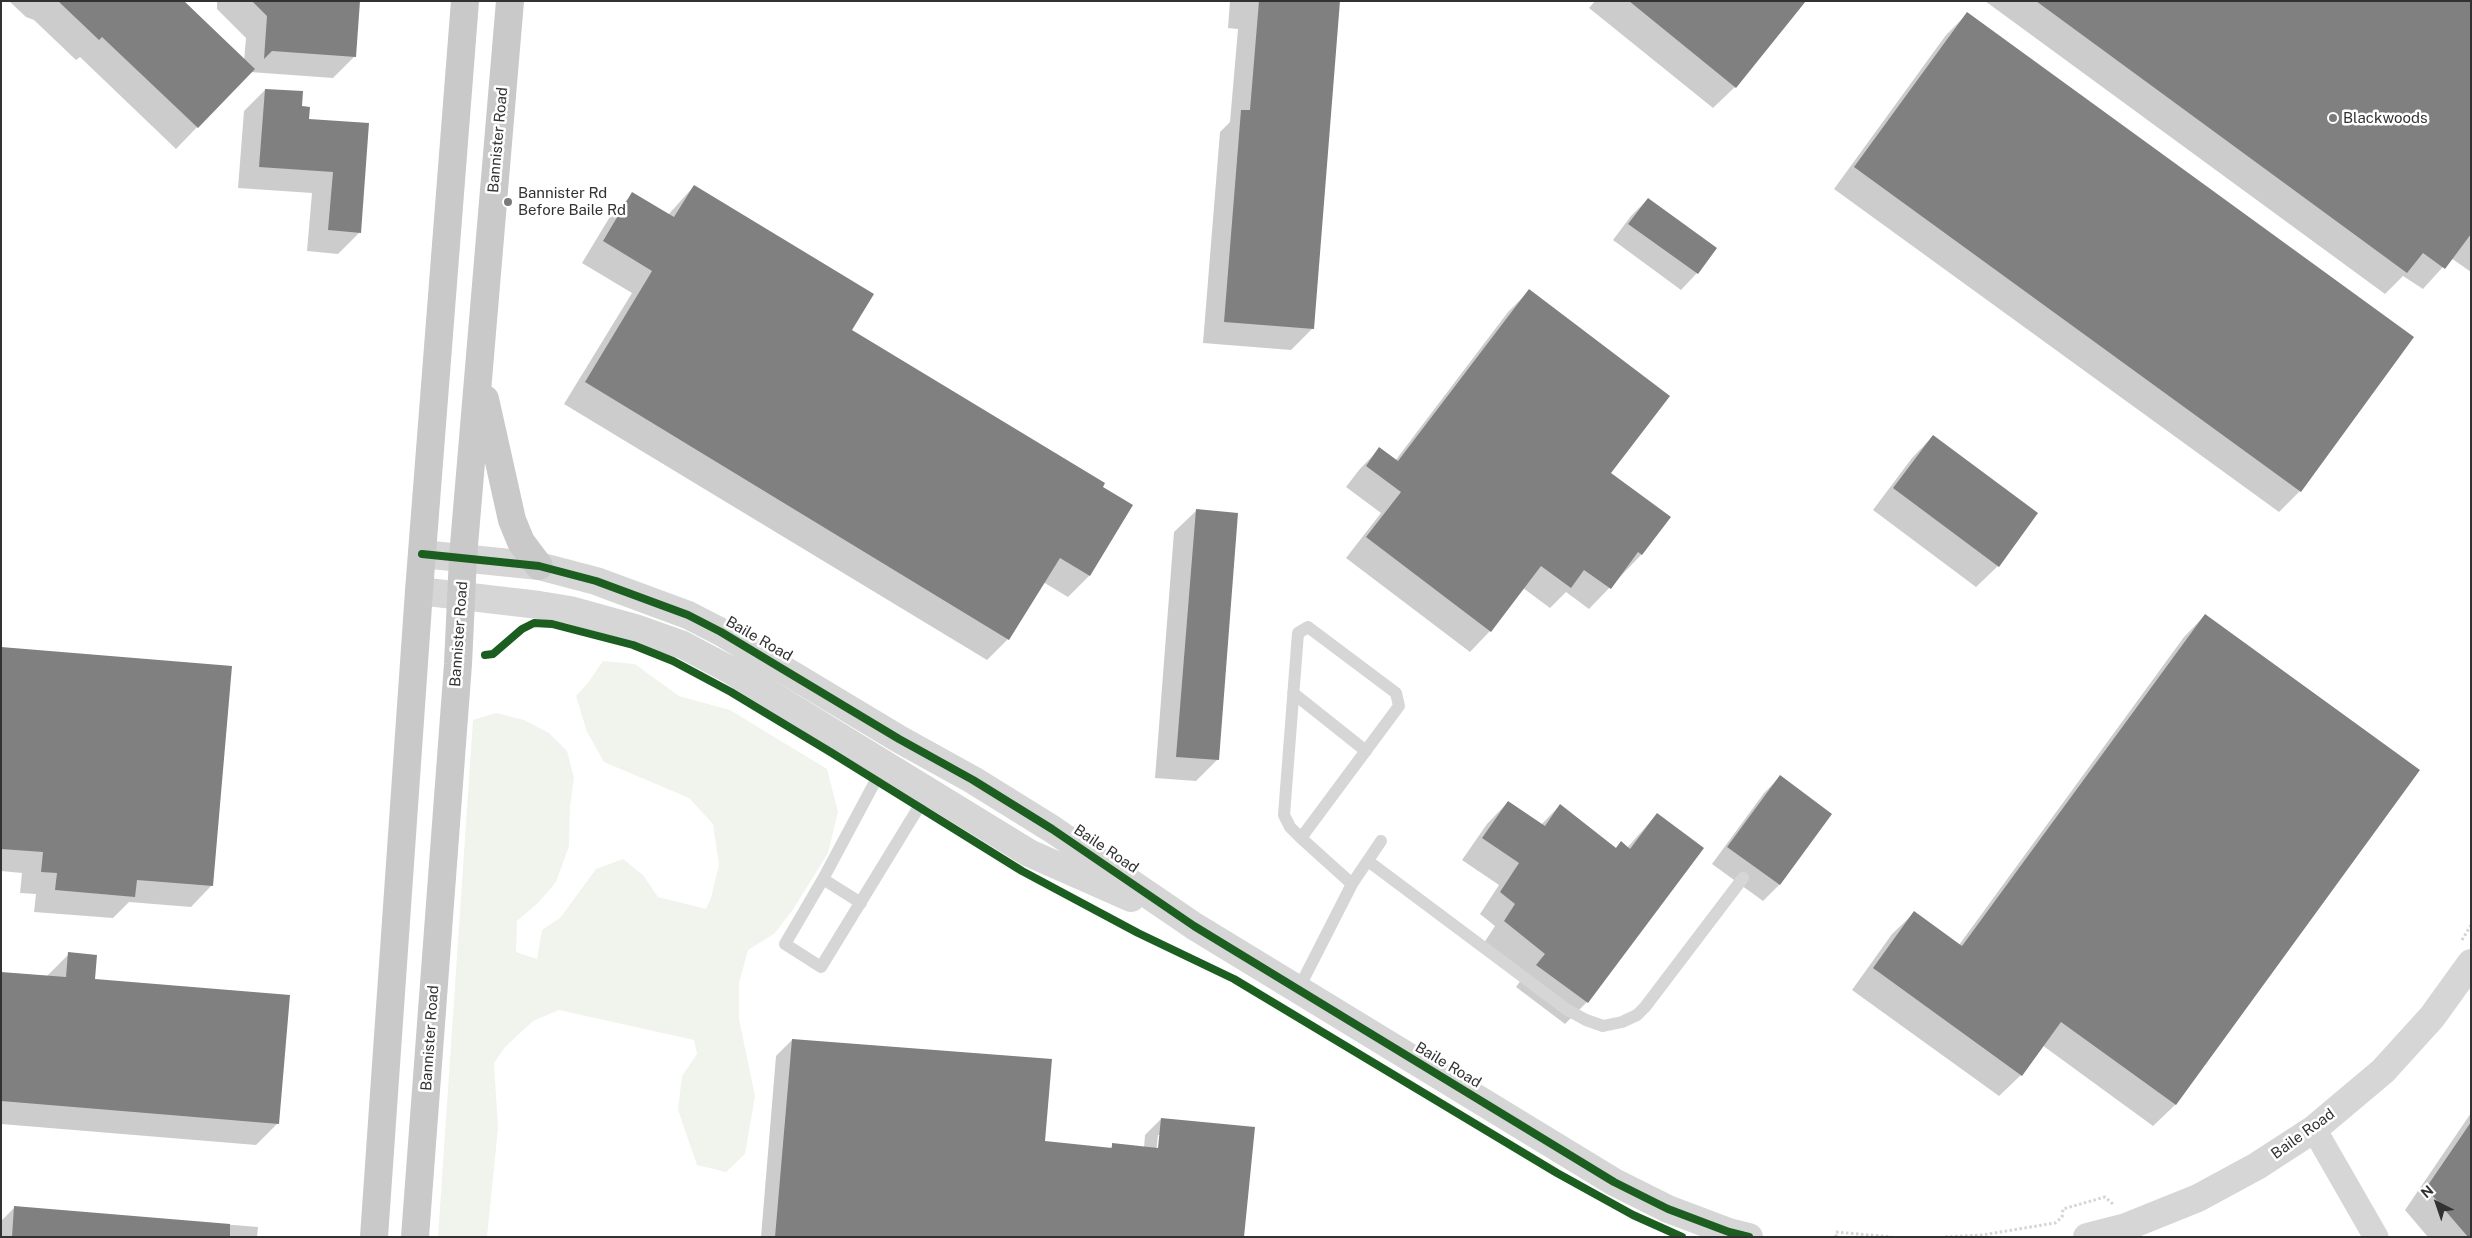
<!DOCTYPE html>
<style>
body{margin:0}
#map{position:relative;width:2472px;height:1238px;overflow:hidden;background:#fff;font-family:"Public Sans",sans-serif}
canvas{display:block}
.frame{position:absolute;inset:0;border:2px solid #323232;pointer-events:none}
.north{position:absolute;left:2412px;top:1178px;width:50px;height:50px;-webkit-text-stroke:4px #fff;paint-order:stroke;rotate:319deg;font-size:14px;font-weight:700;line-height:20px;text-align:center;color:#323232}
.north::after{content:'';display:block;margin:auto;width:18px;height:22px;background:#323232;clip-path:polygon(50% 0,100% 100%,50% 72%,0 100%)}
</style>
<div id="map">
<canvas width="2472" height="1238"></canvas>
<div class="frame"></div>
<div class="north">N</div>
</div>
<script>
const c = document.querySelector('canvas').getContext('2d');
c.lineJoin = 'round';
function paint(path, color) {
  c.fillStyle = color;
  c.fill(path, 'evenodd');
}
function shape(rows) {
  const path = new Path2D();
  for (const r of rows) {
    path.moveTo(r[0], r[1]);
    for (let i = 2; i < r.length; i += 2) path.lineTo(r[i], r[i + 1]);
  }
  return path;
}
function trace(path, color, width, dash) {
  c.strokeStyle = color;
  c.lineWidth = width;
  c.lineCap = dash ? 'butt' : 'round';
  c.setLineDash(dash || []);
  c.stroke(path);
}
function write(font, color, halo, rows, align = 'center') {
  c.font = font + ' "Public Sans",sans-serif';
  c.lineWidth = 5;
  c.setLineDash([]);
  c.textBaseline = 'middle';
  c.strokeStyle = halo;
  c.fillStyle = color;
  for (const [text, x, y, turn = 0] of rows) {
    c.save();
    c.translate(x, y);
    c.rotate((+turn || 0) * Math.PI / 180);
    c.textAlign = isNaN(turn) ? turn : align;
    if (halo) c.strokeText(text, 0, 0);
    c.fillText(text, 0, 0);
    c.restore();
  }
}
paint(shape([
 [603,661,635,664,679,696,730,710,827,769,838,812,828,853,792,911,774,934,748,950,739,983,739,1019,755,1096,745,1154,726,1172,697,1165,678,1110,682,1076,697,1054,694,1040,559,1010,533,1021,505,1047,494,1063,498,1128,487,1237,438,1237,473,720,496,713,524,720,549,733,567,751,574,778,570,806,569,846,556,882,538,903,517,921,516,952,537,959,542,930,560,918,596,869,623,859,643,875,658,897,706,909,711,898,719,865,713,824,689,798,604,762,587,732,576,696,588,683]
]), '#f1f4ed');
paint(shape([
 [9,1,182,1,244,61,246,38,217,9,217,1,359,1,355,56,333,78,250,72,176,149,80,57,76,60,34,20,26,17],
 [1230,1,1338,1,1313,328,1291,350,1203,343,1220,132,1230,122,1238,29,1228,28],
 [1595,1,1804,1,1735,87,1713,108,1589,8],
 [1985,1,2471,1,2471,272,2451,258,2423,289,2403,276,2385,294],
 [1967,14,2300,491,2279,512,1834,189,1946,35],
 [265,90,308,120,368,124,360,232,338,254,307,251,312,193,238,188,244,111],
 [694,186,851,330,1132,506,1089,576,1068,597,1043,582,1008,639,987,660,564,404,632,293,582,263,611,215,633,194,668,215],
 [1648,199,1697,273,1681,290,1613,240,1631,216],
 [1529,291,1610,474,1669,517,1641,555,1589,609,1566,592,1550,608,1523,588,1490,631,1470,652,1346,558,1381,513,1346,487,1359,470,1379,449,1395,461,1508,312],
 [1933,436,1998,566,1976,587,1873,510,1912,458],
 [1196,511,1218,759,1196,781,1155,778,1174,532],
 [2205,615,2419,770,2175,1105,2153,1126,2042,1045,2021,1075,1999,1096,1852,990,1892,934,1914,913,1959,945,2184,637],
 [1,648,212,885,191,907,129,902,113,918,34,912,36,894,20,893,22,873,1,871],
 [1780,777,1831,814,1779,885,1763,901,1712,864,1764,793],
 [1508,802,1541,825,1560,805,1615,849,1621,843,1627,848,1657,814,1703,849,1587,1002,1565,1024,1516,987,1524,976,1484,943,1495,926,1480,914,1499,885,1462,860,1487,824],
 [69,954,93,980,278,1123,256,1145,1,1124,1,973,47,976],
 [792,1040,1044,1142,1109,1149,1113,1145,1144,1148,1145,1135,1161,1119,1243,1237,761,1237,776,1056],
 [1158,1135,1160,1135,1158,1154,1156,1154],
 [2471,1113,2471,1237,2428,1237,2405,1210],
 [15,1207,258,1227,257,1237,1,1237,1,1221]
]), '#0003');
paint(shape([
 [58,1,184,1,255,69,198,128,102,37,99,40],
 [252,1,360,1,356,57,272,51,264,59,267,16],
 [1259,1,1340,1,1314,329,1224,322,1241,110,1250,110],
 [1629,1,1806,1,1736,88],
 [2036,1,2471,1,2471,234,2445,269,2423,253,2407,273],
 [1967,12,2414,337,2301,492,1854,167],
 [265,89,303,91,302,106,310,107,309,119,369,123,361,233,328,230,333,172,259,167],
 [694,185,874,294,852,330,1105,483,1103,487,1133,505,1090,576,1060,558,1009,640,585,382,652,271,603,241,632,192,674,217],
 [1648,198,1717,248,1698,274,1628,224],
 [1529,289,1670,396,1611,473,1671,517,1642,555,1638,552,1611,589,1584,570,1571,588,1541,566,1491,632,1366,537,1401,492,1366,466,1379,447,1398,461],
 [1933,435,2038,513,1999,567,1893,488],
 [1196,509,1238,513,1219,760,1176,757],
 [2205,614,2420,770,2176,1105,2061,1022,2022,1076,1873,968,1914,911,1962,946],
 [1,647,232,666,213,886,137,880,135,897,55,890,57,873,41,872,43,852,1,849],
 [1780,775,1832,814,1780,885,1727,847],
 [1508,801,1545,826,1560,804,1616,848,1621,841,1630,849,1657,813,1704,848,1588,1003,1536,965,1545,954,1504,921,1515,904,1500,892,1519,863,1482,838],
 [68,952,97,955,95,979,290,995,279,1124,1,1101,1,972,66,977],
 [792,1039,1052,1059,1045,1141,1112,1148,1112,1143,1158,1148,1161,1118,1255,1127,1244,1237,775,1237],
 [2471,1122,2471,1237,2468,1237,2426,1188],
 [14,1206,230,1224,230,1237,12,1237]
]), '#808080');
trace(shape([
 [2462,940,2471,925],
 [1836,1237,1836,1232,1892,1237],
 [1945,1237,1982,1235,2055,1223,2062,1217,2063,1209,2105,1197,2114,1205]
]), '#d5d5d5', 3, [2.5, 2.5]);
trace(shape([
 [1293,693,1366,751],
 [884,765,823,879,785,944,821,967,928,792],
 [1301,838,1399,706,1396,693,1308,627,1298,633,1284,815,1290,827,1301,838,1352,884],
 [1368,861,1566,1009,1586,1020,1603,1026,1622,1022,1637,1015,1645,1007,1743,878],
 [823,879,861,903],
 [1298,990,1352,884,1381,841]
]), '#d6d6d6', 12);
trace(shape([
 [2314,1129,2376,1237]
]), '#d6d6d6', 25);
trace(shape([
 [422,554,539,566,596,581,688,615,721,632,899,739,973,780,1052,829,1194,926,1614,1182,1668,1209,1729,1232,1749,1237],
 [419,591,539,605,570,610,635,628,683,645,732,671,1029,853,1131,898],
 [2087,1237,2126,1227,2198,1198,2257,1166,2314,1129,2383,1071,2432,1017,2471,963]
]), '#d6d6d6', 28);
trace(shape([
 [485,399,512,520,521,542,539,566],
 [374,1237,419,591,465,1],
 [415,1237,458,664,463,557,510,1]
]), '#c9c9c9', 28);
trace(shape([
 [422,554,539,566,596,581,688,615,721,632,899,739,973,780,1052,829,1194,926,1614,1182,1668,1209,1729,1232,1749,1237],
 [485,655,493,654,522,629,534,623,552,624,633,645,673,661,731,692,832,753,1022,871,1138,933,1234,979,1557,1173,1633,1215,1682,1237]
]), '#1b5e20', 8);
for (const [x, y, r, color] of [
 [2333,118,5,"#7a7a7a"],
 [508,202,5,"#7a7a7a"]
]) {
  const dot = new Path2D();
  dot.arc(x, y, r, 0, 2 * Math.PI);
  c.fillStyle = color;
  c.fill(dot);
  trace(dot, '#fff', 2);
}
write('15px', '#323232', '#fff', [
 ["Blackwoods",2343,118],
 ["Bannister Rd",518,193],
 ["Before Baile Rd",518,210]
], 'left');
write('15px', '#323232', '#fff', [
 ["Bannister Road",498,140,-85],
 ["Bannister Road",459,634,-86],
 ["Baile Road",759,639,30],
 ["Baile Road",1106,849,34],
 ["Bannister Road",430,1038,-86],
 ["Baile Road",1448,1065,31],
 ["Baile Road",2303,1134,-36]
]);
</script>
